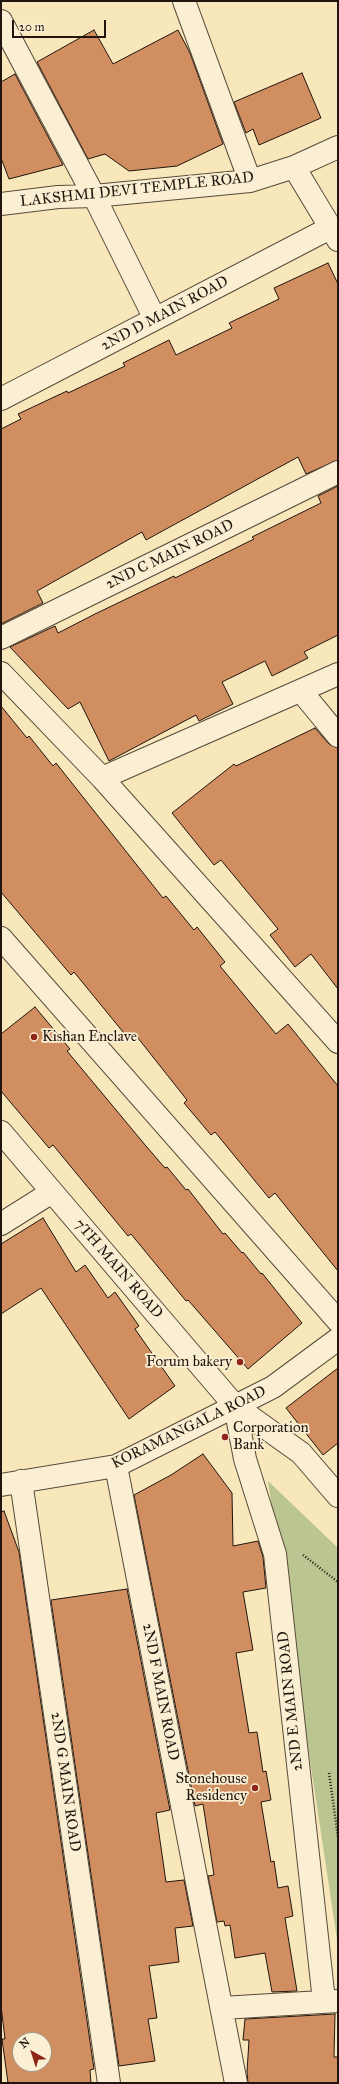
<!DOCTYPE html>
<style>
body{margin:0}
#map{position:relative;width:339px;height:2084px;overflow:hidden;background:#f7e7ba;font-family:"IM FELL Great Primer",serif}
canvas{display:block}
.frame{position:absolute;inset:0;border:2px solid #22150f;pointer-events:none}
.north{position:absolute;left:12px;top:2032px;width:40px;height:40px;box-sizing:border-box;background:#faefd2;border:1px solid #a49884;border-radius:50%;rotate:321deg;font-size:11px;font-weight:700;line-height:16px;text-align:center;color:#22150f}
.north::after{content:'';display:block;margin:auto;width:14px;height:18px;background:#8f2418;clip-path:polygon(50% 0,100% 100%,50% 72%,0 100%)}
.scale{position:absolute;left:12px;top:20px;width:94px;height:18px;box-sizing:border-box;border:2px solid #22150f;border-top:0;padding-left:5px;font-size:12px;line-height:14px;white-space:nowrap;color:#22150f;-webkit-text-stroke:3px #faefd2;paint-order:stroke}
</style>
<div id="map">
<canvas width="339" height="2084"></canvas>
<div class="frame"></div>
<div class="north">N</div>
<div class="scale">20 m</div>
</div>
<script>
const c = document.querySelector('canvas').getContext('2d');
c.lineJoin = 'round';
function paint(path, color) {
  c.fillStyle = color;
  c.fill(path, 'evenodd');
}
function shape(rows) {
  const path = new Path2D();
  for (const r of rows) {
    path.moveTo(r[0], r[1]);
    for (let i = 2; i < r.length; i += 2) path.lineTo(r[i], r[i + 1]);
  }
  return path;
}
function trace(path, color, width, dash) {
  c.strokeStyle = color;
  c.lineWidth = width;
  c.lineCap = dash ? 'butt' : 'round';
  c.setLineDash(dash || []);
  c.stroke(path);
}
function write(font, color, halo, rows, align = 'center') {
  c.font = font + ' "IM FELL Great Primer",serif';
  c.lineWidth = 3.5;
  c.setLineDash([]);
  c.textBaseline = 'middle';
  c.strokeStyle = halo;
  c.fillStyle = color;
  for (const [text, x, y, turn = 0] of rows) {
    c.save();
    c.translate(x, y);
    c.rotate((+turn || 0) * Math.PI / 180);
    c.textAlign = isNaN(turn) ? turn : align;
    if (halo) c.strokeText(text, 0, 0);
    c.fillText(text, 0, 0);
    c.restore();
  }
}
paint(shape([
 [268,1481,338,1548,338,1946]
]), '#bbc591');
const building = shape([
 [94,30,113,64,178,30,190,53,223,144,177,166,129,171,105,154,88,159,37,62,94,30],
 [302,73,321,118,259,145,253,129,246,133,234,102,302,73],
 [15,74,63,165,9,179,1,158,1,82,15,74],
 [328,263,338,284,338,460,306,474,298,457,146,540,142,532,37,591,43,603,1,624,1,429,21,419,18,414,67,391,68,393,125,366,123,363,169,340,176,355,232,328,229,323,279,299,274,288,328,263],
 [338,486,338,635,304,652,308,658,272,676,265,661,222,682,233,704,199,721,196,715,109,761,80,702,68,709,10,647,55,626,58,633,95,614,174,576,175,578,254,539,252,537,321,503,318,496,338,486],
 [1,706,27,738,29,736,53,766,56,763,163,898,166,896,194,930,197,927,225,962,220,966,276,1034,288,1024,338,1086,338,1271,275,1193,269,1198,215,1132,211,1135,184,1103,187,1100,134,1033,128,1038,74,972,71,975,1,892,1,706],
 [315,728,329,744,338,748,338,989,311,954,295,967,270,935,278,929,221,860,214,865,172,813,234,764,236,766,315,728],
 [35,1007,70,1049,67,1051,146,1146,165,1168,167,1167,186,1190,188,1189,223,1234,225,1233,242,1253,243,1252,261,1274,262,1273,302,1323,248,1369,188,1300,186,1301,131,1234,128,1236,53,1145,49,1148,1,1091,1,1034,35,1007],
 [43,1218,76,1272,85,1265,108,1298,115,1292,139,1326,135,1329,175,1386,129,1419,41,1288,1,1314,1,1244,43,1218],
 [338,1368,338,1443,323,1455,286,1408,338,1368],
 [203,1454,232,1493,233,1546,258,1541,263,1557,266,1588,243,1592,253,1650,236,1653,249,1733,257,1732,263,1772,266,1771,271,1800,261,1802,271,1862,274,1861,278,1888,288,1886,293,1916,285,1918,297,1991,272,1992,265,1953,235,1958,230,1925,225,1926,224,1921,217,1922,208,1876,214,1875,203,1804,195,1806,134,1495,171,1475,203,1454],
 [4,1511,19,1552,94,2069,90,2070,91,2083,8,2083,2,2039,5,2039,1,2006,1,1512,4,1511],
 [20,2040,44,2040,44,2064,20,2064,20,2040],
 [127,1589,170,1810,156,1813,166,1882,184,1880,193,1926,175,1928,179,1962,149,1966,157,2018,148,2019,155,2061,119,2066,51,1600,127,1589],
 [335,2014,334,2057,338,2057,338,2083,248,2083,247,2072,249,2040,243,2040,245,2019,335,2014]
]);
paint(building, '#d18e61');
trace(building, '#22150f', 1);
const minor = shape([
 [184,1,250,181],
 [1,21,94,196,155,319],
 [294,167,338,240],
 [1,204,58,197,94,196,250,181,294,167,338,147],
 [1,399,330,228],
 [1,638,338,472],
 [1,673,102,778,338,1042],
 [301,691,338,736],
 [102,778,338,674],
 [1,938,338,1321],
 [1,1132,235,1406,301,1453,338,1496],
 [1,1224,52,1192],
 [235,1406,245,1459,275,1554,324,2001],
 [116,1466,236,2083],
 [21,1481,109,2083],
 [1,1485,116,1466,273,1387,338,1339],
 [222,2008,338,2001]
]);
trace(minor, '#574a3a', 24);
trace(shape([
 [303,1555,338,1582],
 [329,1773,338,1837]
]), '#22150f', 2.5, [1, 2]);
trace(minor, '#faefd2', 22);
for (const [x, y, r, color] of [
 [34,1037,4,"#8f2418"],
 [240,1362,4,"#8f2418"],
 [225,1437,4,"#8f2418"],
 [255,1788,4,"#8f2418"]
]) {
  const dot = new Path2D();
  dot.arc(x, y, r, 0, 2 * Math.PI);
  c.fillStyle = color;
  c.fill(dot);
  trace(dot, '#faefd2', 1.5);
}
write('15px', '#22150f', '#faefd2', [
 ["LAKSHMI DEVI TEMPLE ROAD",137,190,-6],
 ["2ND D MAIN ROAD",165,314,-28],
 ["2ND C MAIN ROAD",170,555,-26],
 ["7TH MAIN ROAD",118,1269,49],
 ["KORAMANGALA ROAD",189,1428,-26],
 ["2ND F MAIN ROAD",160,1692,79],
 ["2ND E MAIN ROAD",291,1701,-96],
 ["2ND G MAIN ROAD",65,1782,82]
]);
write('15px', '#22150f', '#faefd2', [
 ["Kishan Enclave",42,1037],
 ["Forum bakery",232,1362,"right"],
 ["Corporation",233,1428],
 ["Bank",233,1445],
 ["Stonehouse",247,1779,"right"],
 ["Residency",247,1796,"right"]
], 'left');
</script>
